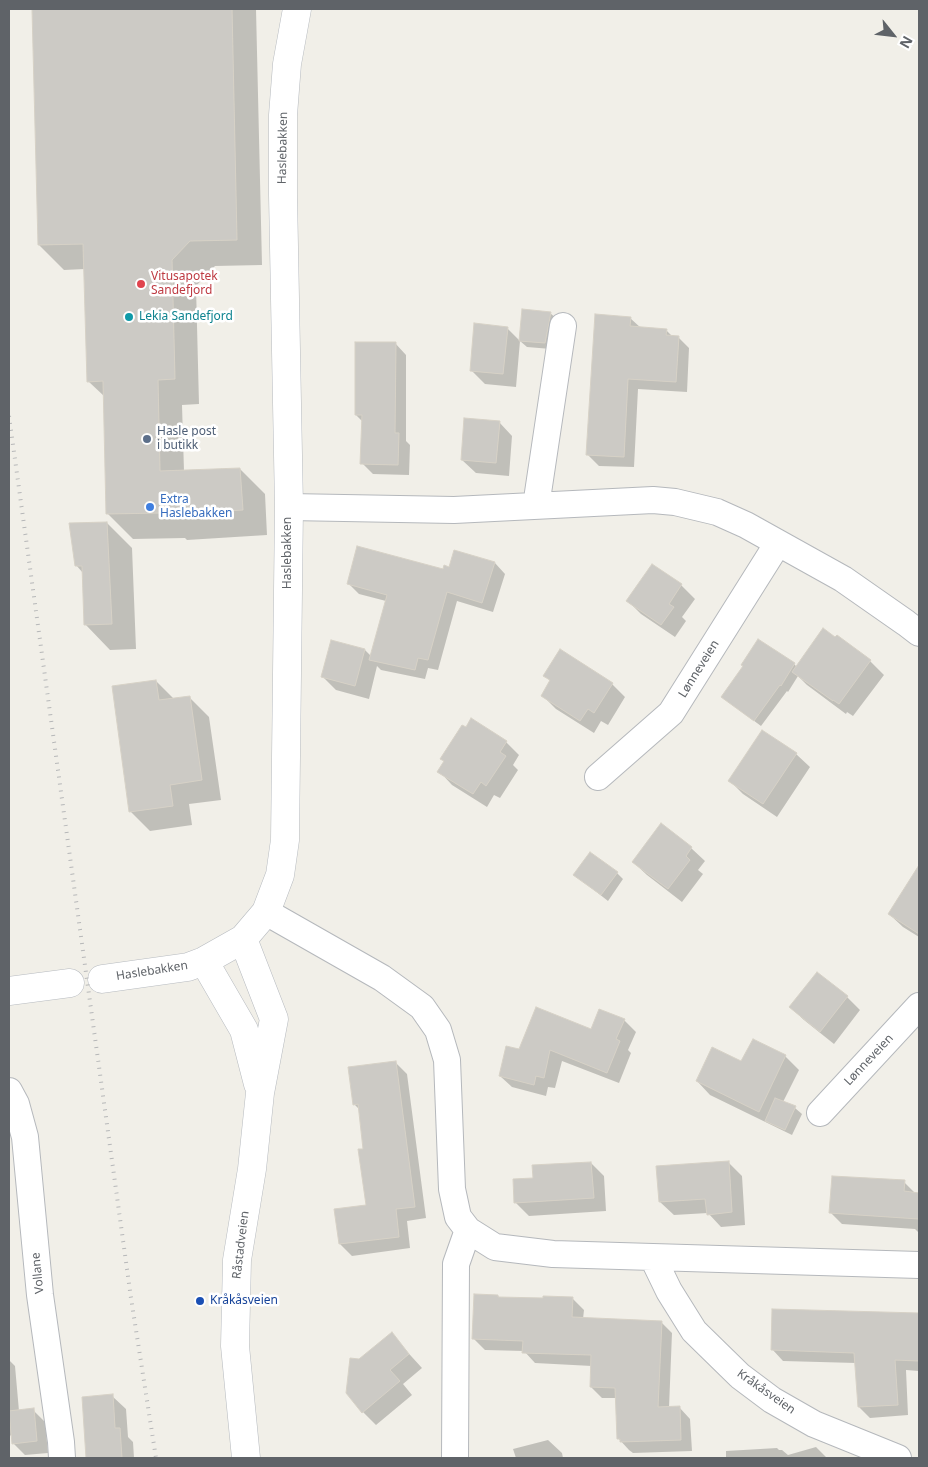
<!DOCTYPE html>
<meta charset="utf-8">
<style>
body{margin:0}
#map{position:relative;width:928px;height:1467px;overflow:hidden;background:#f1efe8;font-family:"Noto Sans",sans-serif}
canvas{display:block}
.frame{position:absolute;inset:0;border:10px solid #5f6368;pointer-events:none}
.north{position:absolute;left:868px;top:10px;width:50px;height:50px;-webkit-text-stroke:4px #fff;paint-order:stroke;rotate:119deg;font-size:14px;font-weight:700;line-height:20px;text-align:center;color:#5f6368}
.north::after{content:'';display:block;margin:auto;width:18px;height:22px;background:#5f6368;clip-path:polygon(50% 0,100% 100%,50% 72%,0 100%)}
</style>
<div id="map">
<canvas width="928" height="1467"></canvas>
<div class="frame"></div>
<div class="north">N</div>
</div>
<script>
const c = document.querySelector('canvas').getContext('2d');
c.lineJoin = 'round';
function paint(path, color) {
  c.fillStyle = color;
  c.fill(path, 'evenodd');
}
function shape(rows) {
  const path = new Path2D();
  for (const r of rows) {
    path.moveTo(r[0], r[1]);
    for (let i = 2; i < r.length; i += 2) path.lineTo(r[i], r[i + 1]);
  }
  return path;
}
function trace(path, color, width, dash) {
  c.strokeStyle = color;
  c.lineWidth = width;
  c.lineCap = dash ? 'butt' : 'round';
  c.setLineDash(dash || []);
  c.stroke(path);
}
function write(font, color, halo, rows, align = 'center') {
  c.font = font + ' "Noto Sans",sans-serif';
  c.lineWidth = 5;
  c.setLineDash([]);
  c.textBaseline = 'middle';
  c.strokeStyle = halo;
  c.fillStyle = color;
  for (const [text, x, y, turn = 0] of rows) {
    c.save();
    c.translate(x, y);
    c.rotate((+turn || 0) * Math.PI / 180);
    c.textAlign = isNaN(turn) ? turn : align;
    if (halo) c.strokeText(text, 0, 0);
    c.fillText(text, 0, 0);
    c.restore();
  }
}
paint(shape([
 [33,9,256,9,262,265,215,266,196,286,199,404,182,405,184,471,240,469,265,494,267,535,187,540,185,538,133,539,108,514,105,397,88,381,85,269,64,270,39,245],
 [550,313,557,319,551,349,527,347,520,341,516,387,485,384,471,370,507,328,520,341],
 [630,318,641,328,666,330,673,337,678,337,689,348,687,392,638,389,634,467,599,466,588,455],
 [395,343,406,355,406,441,410,445,409,475,373,474,362,463,363,422,356,415],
 [499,422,512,436,509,476,476,473,462,460],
 [107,523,132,548,136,649,110,650,85,624,83,573,76,565],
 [455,551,495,563,505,574,493,612,457,601,438,670,428,668,425,679,381,670,377,666,369,699,336,690,323,677,332,641,365,650,371,656,386,601,359,594,348,583,443,571,450,568],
 [652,565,681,585,695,599,682,617,686,621,675,637,641,614,628,601],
 [837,637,870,661,884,675,853,716,847,712,846,714,807,685,798,676,788,692,787,691,761,726,722,697,794,664,797,667],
 [545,675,612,684,625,697,608,725,601,721,594,733,556,709,542,695,551,682],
 [156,681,174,699,189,697,209,717,221,800,189,804,192,825,150,831,130,811],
 [506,742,519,755,513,765,518,770,500,798,494,795,487,807,452,785,439,771,445,762,442,759],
 [796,754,810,767,777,817,743,794,730,781],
 [661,825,691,848,705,861,698,870,703,874,682,902,647,875,633,862],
 [617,873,623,879,608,901,575,875],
 [911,879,919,884,919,937,903,927,889,914],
 [847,997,860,1010,834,1044,804,1020,790,1007],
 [624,1020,636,1032,628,1050,631,1053,619,1083,562,1061,555,1088,548,1087,546,1096,512,1087,500,1076,520,1050],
 [785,1056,799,1070,783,1102,795,1108,802,1114,792,1135,710,1095,697,1081,742,1063],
 [396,1063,407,1074,426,1218,407,1221,410,1248,352,1256,340,1244,367,1206,365,1150,360,1110,354,1104],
 [728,1162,742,1176,745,1225,721,1227,708,1213,674,1215,660,1202],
 [591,1163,604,1176,606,1211,529,1216,516,1203,534,1179],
 [904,1182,916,1194,919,1194,919,1233,915,1229,842,1224,831,1213],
 [498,1296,500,1298,572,1298,584,1310,583,1319,661,1322,672,1333,669,1408,679,1407,690,1419,692,1451,633,1453,629,1450,618,1438,616,1398,602,1398,591,1387,592,1366,535,1363,524,1351,485,1350,474,1339],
 [773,1311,919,1315,919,1371,906,1370,908,1415,870,1418,859,1407,856,1363,783,1361,772,1349],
 [391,1334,422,1368,403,1384,412,1395,376,1425,363,1412,360,1360],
 [9,1360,15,1366,19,1411,33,1410,45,1422,48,1453,25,1455,13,1443,12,1435,9,1436],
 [112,1396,126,1409,128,1437,133,1442,134,1458,88,1458,83,1398],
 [548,1440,562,1453,563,1458,516,1458,513,1449],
 [816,1447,827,1458,726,1458,726,1451,777,1448,779,1450,782,1450,788,1455]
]), '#0003');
const building = shape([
 [32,9,232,9,237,240,190,241,172,260,175,379,158,380,160,471,240,468,243,510,160,515,160,513,106,514,103,381,87,382,83,244,38,245,32,9],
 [522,309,551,312,545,343,519,341,522,309],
 [595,314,631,317,630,326,667,329,666,335,679,336,676,382,628,379,624,457,586,455,595,314],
 [474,323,508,327,503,374,470,371,474,323],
 [355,342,396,342,395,433,399,433,398,465,360,464,362,415,355,415,355,342],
 [464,418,500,421,496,463,461,460,464,418],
 [107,522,112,624,84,625,82,566,75,566,69,523,107,522],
 [357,546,443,569,444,565,449,567,454,550,495,562,482,603,447,592,428,660,418,658,415,670,369,660,387,595,347,584,357,546],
 [652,564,682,584,669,604,674,607,661,625,626,601,652,564],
 [823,628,835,637,837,635,871,660,839,704,833,700,833,701,792,672,823,628],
 [758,639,795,663,781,686,780,685,754,721,721,697,743,666,741,665,758,639],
 [331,640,365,649,355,686,321,677,331,640],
 [560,649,613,683,594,713,588,709,580,721,541,696,550,680,543,676,560,649],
 [156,680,159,700,190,696,202,780,170,785,173,806,129,812,112,686,156,680],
 [471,718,507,741,500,752,506,756,486,786,481,782,473,794,437,772,444,761,440,759,462,725,466,727,471,718],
 [762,730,797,753,763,804,728,781,762,730],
 [661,823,692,847,686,856,690,860,668,889,632,862,661,823],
 [590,852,618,872,601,895,573,875,590,852],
 [919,865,919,934,888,914,919,865],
 [817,972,848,996,820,1032,789,1007,817,972],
 [536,1007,591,1029,599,1009,625,1019,616,1039,620,1041,607,1073,550,1050,544,1078,536,1076,534,1085,499,1076,506,1046,519,1049,536,1007],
 [753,1039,786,1055,759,1112,696,1081,712,1047,741,1061,753,1039],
 [396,1061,415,1207,396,1209,399,1237,339,1244,334,1209,366,1205,358,1149,363,1149,358,1104,353,1105,348,1067,396,1061],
 [775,1098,796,1106,785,1130,765,1121,775,1098],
 [729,1161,732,1212,707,1215,705,1199,659,1202,656,1166,729,1161],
 [591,1162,594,1198,514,1203,513,1179,533,1178,532,1165,591,1162],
 [832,1176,905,1180,904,1191,919,1193,919,1219,829,1213,832,1176],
 [474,1294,498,1295,498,1297,543,1298,543,1296,573,1297,572,1317,662,1321,658,1407,680,1406,681,1440,620,1442,620,1439,617,1439,615,1388,590,1387,591,1355,522,1353,523,1341,472,1339,474,1294],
 [772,1309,919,1313,919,1361,895,1360,898,1405,858,1407,854,1353,771,1350,772,1309],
 [392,1332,409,1354,390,1370,400,1381,362,1413,346,1393,350,1358,359,1359,392,1332],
 [113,1394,115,1428,120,1428,122,1458,86,1458,82,1397,113,1394],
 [34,1408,37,1441,12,1444,9,1411,34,1408]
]);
paint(building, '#cccac5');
trace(building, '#d6d1c6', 1);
const street = shape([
 [536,506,563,326],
 [289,507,454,510,653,500,675,502,717,512,746,525,843,579,906,623,919,633],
 [598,777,671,713,778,543],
 [266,912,382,978,422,1007,438,1030,447,1060,452,1189,458,1217,468,1230,495,1247,553,1254,919,1265],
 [9,1091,16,1104,25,1137,40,1295,61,1442,62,1458],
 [820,1113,919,1006],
 [653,1258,669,1291,694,1331,740,1376,772,1400,814,1424,898,1458],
 [455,1458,456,1264,468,1230]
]);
const secondary = shape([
 [243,939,274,1019,260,1093,252,1169,237,1260,235,1346,246,1458],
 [204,961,244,1030,258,1084],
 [102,979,188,967,204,961,243,939,266,912,280,875,285,840,289,507,283,195,283,115,287,64,297,9],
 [9,991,70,983]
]);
trace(street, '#b5b8bc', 28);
trace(secondary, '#b6babf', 29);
trace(street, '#fff', 26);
trace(secondary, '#fff', 28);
trace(shape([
 [9,416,131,1298,156,1458]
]), '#b6b7b8', 4, [1, 6]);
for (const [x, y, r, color] of [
 [141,284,5,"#e0444e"],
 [129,317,5,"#0f9aa8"],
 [147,439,5,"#5c6f8a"],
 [150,507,5,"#3f7fe0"],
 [200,1301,5,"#1a4fb4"]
]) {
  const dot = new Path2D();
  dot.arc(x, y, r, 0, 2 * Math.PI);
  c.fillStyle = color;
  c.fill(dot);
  trace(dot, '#fff', 2);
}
write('12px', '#5f6368', '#fff', [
 ["Haslebakken",283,148,-89],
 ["Haslebakken",288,553,-90],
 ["Lønneveien",699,669,-58],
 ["Haslebakken",152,971,-9],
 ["Lønneveien",869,1060,-47],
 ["Råstadveien",241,1245,-83],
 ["Vollane",38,1273,-96],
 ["Kråkåsveien",766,1392,35]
]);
write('12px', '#be3a42', '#fff', [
 ["Vitusapotek",151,277],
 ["Sandefjord",151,291]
], 'left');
write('12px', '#0d838f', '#fff', [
 ["Lekia Sandefjord",139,317]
], 'left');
write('12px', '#4e5e75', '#fff', [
 ["Hasle post",157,432],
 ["i butikk",157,446]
], 'left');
write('12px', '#366cbe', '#fff', [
 ["Extra",160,500],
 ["Haslebakken",160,514]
], 'left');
write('12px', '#164399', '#fff', [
 ["Kråkåsveien",210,1301]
], 'left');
</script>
